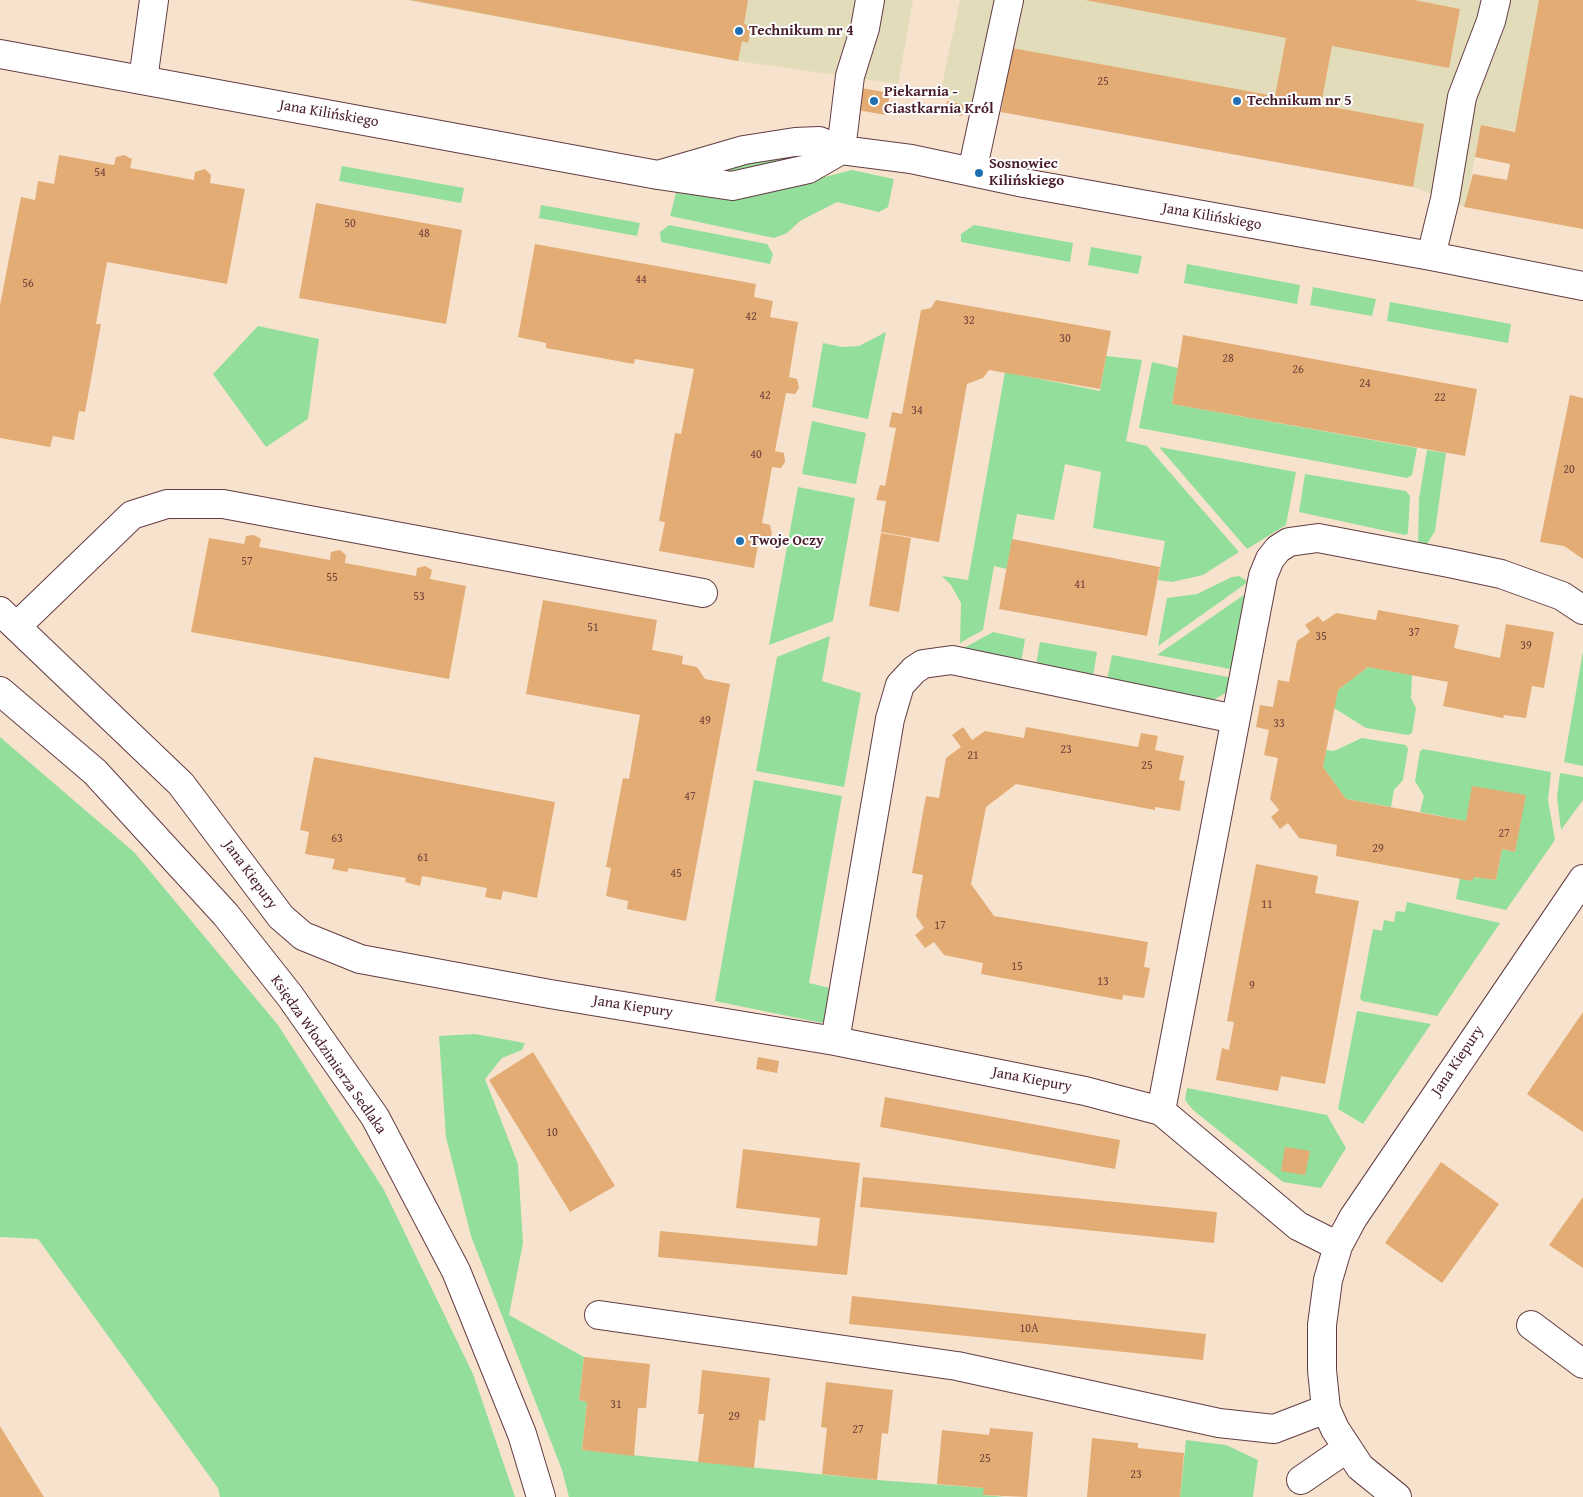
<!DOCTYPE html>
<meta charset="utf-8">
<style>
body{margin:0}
canvas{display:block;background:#f7e3cd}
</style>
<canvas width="1583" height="1497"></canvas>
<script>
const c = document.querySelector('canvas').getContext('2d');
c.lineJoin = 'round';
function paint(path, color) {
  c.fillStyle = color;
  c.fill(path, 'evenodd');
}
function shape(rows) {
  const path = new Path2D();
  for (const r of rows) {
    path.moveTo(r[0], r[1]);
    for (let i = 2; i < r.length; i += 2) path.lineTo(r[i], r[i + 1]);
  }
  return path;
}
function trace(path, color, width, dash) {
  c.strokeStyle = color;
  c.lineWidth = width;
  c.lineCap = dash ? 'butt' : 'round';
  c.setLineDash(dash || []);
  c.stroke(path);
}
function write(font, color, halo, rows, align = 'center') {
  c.font = font + ' "Gentium Book Plus",serif';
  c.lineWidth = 4;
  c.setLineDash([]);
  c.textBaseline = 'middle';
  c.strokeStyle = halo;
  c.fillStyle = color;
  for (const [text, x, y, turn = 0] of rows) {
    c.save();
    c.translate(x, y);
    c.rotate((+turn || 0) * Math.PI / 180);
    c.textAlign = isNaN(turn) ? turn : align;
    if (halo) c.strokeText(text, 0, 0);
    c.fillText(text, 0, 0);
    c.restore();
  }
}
paint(shape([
 [405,0,913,0,898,84,738,61],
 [960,0,1541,0,1515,131,1481,125,1465,207,1413,187,1001,112,966,108,940,94]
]), '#e2dcba');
paint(shape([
 [795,152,808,155,775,171,706,173],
 [342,166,464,188,461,203,339,181],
 [852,170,894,179,888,207,879,212,837,202,800,221,787,233,774,238,670,216,676,193,743,198],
 [541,205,640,223,637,236,539,218],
 [669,225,767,244,773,254,770,264,661,242,660,232],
 [974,225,1073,243,1070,262,961,242,961,234],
 [1091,247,1142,256,1138,274,1088,265],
 [1187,264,1300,285,1297,304,1184,283],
 [1313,287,1376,299,1372,316,1310,305],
 [1390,302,1511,324,1508,343,1387,321],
 [258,326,319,339,308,419,266,447,213,374],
 [886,332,868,419,812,407,823,343,842,347,859,346],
 [1106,356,1142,360,1126,441,1147,446,1239,552,1203,575,1172,582,1158,580,1165,541,1093,528,1101,472,1065,464,1054,520,1017,514,1007,569,994,566,983,630,960,643,961,603,951,585,942,576,968,580,1005,372,1100,391],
 [1152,362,1178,368,1172,404,1417,448,1412,475,1407,478,1139,428],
 [812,421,866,433,856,484,802,474],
 [1159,447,1296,472,1286,525,1247,549],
 [1427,450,1446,453,1435,531,1427,544,1418,547,1419,499],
 [1305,474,1406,491,1410,496,1408,533,1405,535,1299,512],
 [798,487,855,498,833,621,769,645],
 [1239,576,1248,582,1158,646,1167,598,1197,594,1232,577],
 [1251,590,1235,670,1157,655],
 [993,632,1025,639,1020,669,962,649],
 [830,636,822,681,861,693,844,787,756,771,777,657],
 [1040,642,1097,652,1092,682,1035,671],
 [1583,651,1583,766,1564,762],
 [1112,655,1233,678,1229,691,1210,702,1106,685],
 [1368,667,1412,675,1411,698,1416,708,1412,733,1408,735,1366,728,1334,708,1338,690],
 [0,737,134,852,278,1025,384,1190,473,1374,515,1497,220,1497,218,1488,38,1239,0,1237],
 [1362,738,1406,745,1408,749,1403,780,1394,790,1391,807,1346,799,1323,767,1326,750,1334,751],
 [1423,749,1551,772,1548,800,1555,840,1506,910,1456,899,1460,878,1474,877,1496,880,1502,849,1515,852,1525,796,1466,821,1420,812,1424,796,1415,781,1420,751],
 [1560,773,1583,777,1583,800,1561,830,1557,797],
 [754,780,842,796,809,983,838,990,828,1017,822,1023,715,1001],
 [1407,902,1500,923,1437,1016,1362,1001,1360,998,1373,929,1382,931,1384,920,1394,922,1396,911,1405,912],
 [1357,1011,1431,1024,1363,1124,1338,1109],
 [475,1034,525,1043,522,1050,502,1058,485,1079,518,1164,523,1243,509,1315,584,1357,579,1400,587,1402,582,1450,877,1480,984,1488,984,1495,1005,1497,569,1497,562,1470,471,1236,446,1137,439,1036],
 [1187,1088,1327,1115,1346,1148,1321,1188,1283,1182,1193,1110,1185,1100],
 [1186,1440,1226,1445,1258,1460,1253,1497,1180,1497]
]), '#93de9a');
paint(shape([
 [410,0,748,0,744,24,752,26,748,43,742,41,738,61],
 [1085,0,1414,0,1460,9,1449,68,1332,46,1321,105,1424,124,1413,187,1001,112,1012,48,1275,96,1286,38],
 [1539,0,1583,0,1583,229,1464,207,1473,174,1507,180,1510,164,1475,157,1481,125,1515,132],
 [861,88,890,93,886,115,857,110],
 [947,101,964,105,962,116,945,112],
 [59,155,114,165,116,157,124,155,132,159,130,168,194,180,195,172,205,169,211,175,210,183,245,189,227,284,107,262,96,324,101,324,85,412,79,411,74,440,53,436,50,447,0,438,0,305,21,197,35,200,38,181,54,184],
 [316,203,462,230,446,324,299,298],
 [535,244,756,284,754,297,773,301,770,317,798,322,789,377,797,379,799,388,795,394,786,393,775,451,784,453,785,462,781,468,772,467,762,523,770,525,772,534,768,541,759,539,754,568,659,551,665,522,659,521,675,433,681,434,694,369,635,359,634,364,546,348,546,343,518,337],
 [936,300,1111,331,1100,389,989,370,983,378,967,384,939,542,881,532,886,501,876,500,880,485,885,486,896,428,889,427,892,412,902,414,921,310,931,308],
 [1183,335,1477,389,1465,456,1172,404],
 [1570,395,1583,398,1583,559,1564,546,1540,542],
 [881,533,911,538,899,612,869,606],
 [254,535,261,539,259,547,330,560,331,552,340,550,346,555,345,563,416,576,417,568,425,566,432,570,430,579,466,586,449,679,191,632,209,538,244,544,246,536],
 [1012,539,1160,567,1147,636,999,609],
 [543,600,657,620,652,650,683,656,682,664,697,667,705,679,730,684,686,921,627,909,628,901,606,896,611,868,606,867,623,778,629,779,640,715,526,694],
 [1378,610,1459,625,1454,648,1500,658,1506,624,1554,632,1544,688,1532,686,1526,718,1504,715,1503,718,1443,706,1448,682,1368,667,1338,690,1323,767,1346,799,1466,821,1472,786,1526,795,1515,852,1502,849,1496,880,1474,877,1472,881,1336,856,1337,845,1299,838,1288,823,1280,829,1271,817,1279,810,1270,799,1278,758,1264,755,1269,730,1256,727,1260,705,1273,707,1278,680,1289,682,1297,641,1310,632,1305,625,1318,616,1323,622,1336,613,1376,620],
 [963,727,972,740,985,731,1024,738,1026,727,1138,747,1141,733,1158,736,1155,750,1184,756,1179,780,1185,781,1180,811,1155,807,1155,810,1016,784,986,807,971,884,994,916,1148,942,1144,967,1150,968,1144,998,1123,995,1122,1000,981,974,983,963,944,955,934,942,925,948,915,935,924,928,916,916,923,875,912,873,926,796,939,798,946,758,961,747,952,735],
 [314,757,555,802,537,898,503,891,501,900,485,897,487,888,422,876,420,886,405,882,406,878,349,868,347,872,332,869,335,859,305,854,309,832,300,830],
 [1256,864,1318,876,1315,893,1359,901,1325,1084,1281,1076,1278,1091,1216,1080,1222,1048,1229,1050,1234,1022,1227,1021],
 [1583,1012,1583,1132,1527,1094],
 [533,1052,615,1186,570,1212,489,1080],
 [758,1057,779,1061,777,1073,756,1069],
 [885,1097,1120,1140,1115,1169,880,1127],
 [1285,1147,1310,1151,1305,1175,1281,1171],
 [743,1149,860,1163,847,1275,658,1257,660,1231,817,1246,820,1218,736,1208],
 [1441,1162,1499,1204,1442,1283,1385,1243],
 [863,1177,1217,1212,1214,1243,860,1207],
 [1583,1197,1583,1268,1549,1245],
 [852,1296,1206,1334,1203,1360,849,1324],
 [584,1357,650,1364,646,1408,638,1408,634,1456,582,1450,587,1402,579,1400],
 [702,1370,770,1378,765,1421,759,1420,754,1468,698,1462,704,1414,698,1414],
 [826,1382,893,1390,888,1434,882,1433,877,1480,822,1474,827,1428,821,1427],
 [0,1426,27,1470,44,1497,0,1497],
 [990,1428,1033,1432,1027,1497,983,1495,984,1488,937,1484,942,1430,989,1435],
 [1092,1438,1138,1443,1138,1448,1184,1453,1180,1497,1087,1497]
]), '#e3ac74');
const minor = shape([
 [0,54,658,175,732,186,808,169,841,150],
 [143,80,154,0],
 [841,150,850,76,865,28,870,0],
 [972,172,1009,0],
 [658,175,744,150,795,142,819,141,841,150,911,159,1024,183,1431,256,1583,286],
 [1431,256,1445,199,1462,97,1491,21,1496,0],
 [0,611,181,784,281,917,303,936,360,959,550,994,835,1041,1085,1091,1161,1111,1298,1226,1338,1246],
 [17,626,132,515,167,504,223,504,703,593],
 [0,691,95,772,226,915,290,996,375,1117,456,1271,522,1434,541,1497],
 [835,1041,890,719,900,685,914,670,923,664,952,660,1235,719],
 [1161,1111,1263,576,1270,559,1278,549,1289,542,1318,538,1449,563,1501,574,1562,596,1583,610],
 [599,1315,957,1366,1219,1423,1274,1429,1326,1409],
 [1531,1325,1583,1364],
 [1301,1480,1346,1449],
 [1397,1497,1360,1467,1335,1429,1326,1409,1322,1370,1322,1325,1328,1280,1338,1246,1353,1218,1583,879]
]);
trace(minor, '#643c43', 30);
trace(minor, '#fff', 28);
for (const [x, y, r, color] of [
 [739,31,5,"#1f6fb2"],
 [874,101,5,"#1f6fb2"],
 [1237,101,5,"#1f6fb2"],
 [979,173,5,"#1f6fb2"],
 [740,541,5,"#1f6fb2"]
]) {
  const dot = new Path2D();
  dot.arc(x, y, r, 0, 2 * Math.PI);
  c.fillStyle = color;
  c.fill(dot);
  trace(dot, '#fff', 2);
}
write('12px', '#70423d', null, [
 ["25",1103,82],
 ["54",100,173],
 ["50",350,224],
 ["48",424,234],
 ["44",641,280],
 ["56",28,284],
 ["42",751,317],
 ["32",969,321],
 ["30",1065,339],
 ["28",1228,359],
 ["26",1298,370],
 ["24",1365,384],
 ["42",765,396],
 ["22",1440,398],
 ["34",917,411],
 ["40",756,455],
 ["20",1569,470],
 ["57",247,562],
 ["55",332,578],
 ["41",1080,585],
 ["53",419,597],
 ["51",593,628],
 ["37",1414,633],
 ["35",1321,637],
 ["39",1526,646],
 ["49",705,721],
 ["33",1279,724],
 ["23",1066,750],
 ["21",973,756],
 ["25",1147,766],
 ["47",690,797],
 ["27",1504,834],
 ["63",337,839],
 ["29",1378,849],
 ["61",423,858],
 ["45",676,874],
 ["11",1267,905],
 ["17",940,926],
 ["15",1017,967],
 ["13",1103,982],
 ["9",1252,986],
 ["10",552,1133],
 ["10A",1029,1329],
 ["31",616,1405],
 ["29",734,1417],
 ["27",858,1430],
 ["25",985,1459],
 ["23",1136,1475]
]);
write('bold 15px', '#4a1f2b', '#fff', [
 ["Technikum nr 4",749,31],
 ["Piekarnia -",884,92],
 ["Ciastkarnia Król",884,109],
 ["Technikum nr 5",1247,101],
 ["Sosnowiec",989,164],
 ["Kilińskiego",989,181],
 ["Twoje Oczy",750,541]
], 'left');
write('15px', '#4a1f2b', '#fff', [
 ["Jana Kilińskiego",329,114,10],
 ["Jana Kilińskiego",1212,217,10],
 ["Jana Kiepury",250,875,54],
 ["Jana Kiepury",633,1007,9],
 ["Księdza Włodzimierza Sedlaka",328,1055,55],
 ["Jana Kiepury",1458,1061,-56],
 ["Jana Kiepury",1032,1080,11]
]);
</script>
